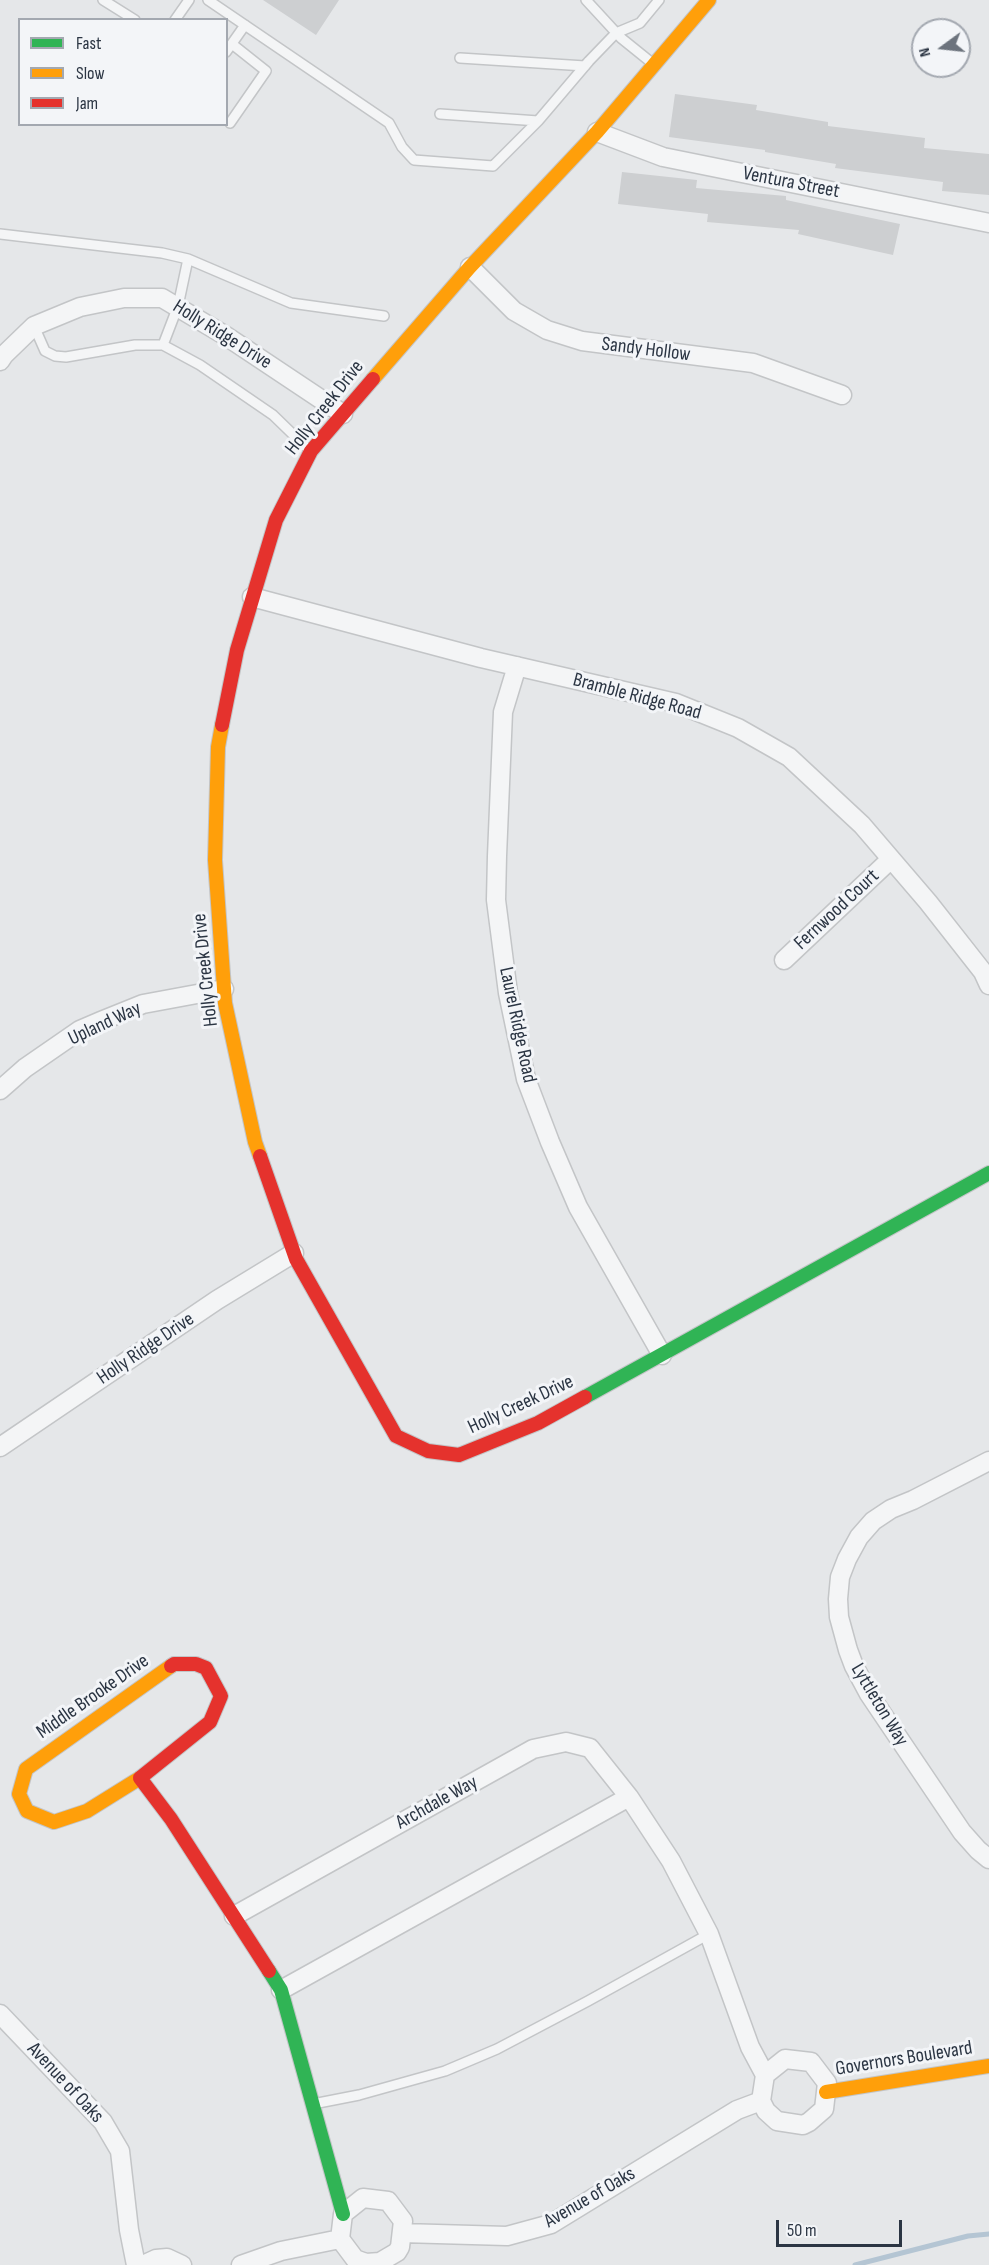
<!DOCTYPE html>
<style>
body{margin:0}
#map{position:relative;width:989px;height:2265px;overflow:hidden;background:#e5e7e9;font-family:"Sofia Sans Condensed",sans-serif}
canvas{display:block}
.legend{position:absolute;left:18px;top:18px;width:210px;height:108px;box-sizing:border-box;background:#f3f5f8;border:2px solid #a3a8b0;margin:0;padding:8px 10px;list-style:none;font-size:18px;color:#2b3543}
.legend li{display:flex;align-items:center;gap:12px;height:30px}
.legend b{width:30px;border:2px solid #a3a8b0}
.north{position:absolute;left:911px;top:18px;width:60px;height:60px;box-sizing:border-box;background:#f3f5f8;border:2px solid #a3a8b0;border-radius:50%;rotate:255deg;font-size:16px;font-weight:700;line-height:24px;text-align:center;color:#2b3543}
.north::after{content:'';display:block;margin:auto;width:21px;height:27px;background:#6c737d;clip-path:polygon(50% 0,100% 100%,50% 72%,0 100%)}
.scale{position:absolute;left:776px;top:2220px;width:126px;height:27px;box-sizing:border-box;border:3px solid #2b3543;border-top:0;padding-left:8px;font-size:18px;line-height:21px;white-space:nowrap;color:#2b3543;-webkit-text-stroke:4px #f3f5f8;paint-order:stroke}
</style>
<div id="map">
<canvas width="989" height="2265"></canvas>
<ul class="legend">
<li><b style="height:8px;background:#30b455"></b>Fast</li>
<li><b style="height:8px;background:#ff9f0a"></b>Slow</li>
<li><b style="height:8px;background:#e5322d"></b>Jam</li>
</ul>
<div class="north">N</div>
<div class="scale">50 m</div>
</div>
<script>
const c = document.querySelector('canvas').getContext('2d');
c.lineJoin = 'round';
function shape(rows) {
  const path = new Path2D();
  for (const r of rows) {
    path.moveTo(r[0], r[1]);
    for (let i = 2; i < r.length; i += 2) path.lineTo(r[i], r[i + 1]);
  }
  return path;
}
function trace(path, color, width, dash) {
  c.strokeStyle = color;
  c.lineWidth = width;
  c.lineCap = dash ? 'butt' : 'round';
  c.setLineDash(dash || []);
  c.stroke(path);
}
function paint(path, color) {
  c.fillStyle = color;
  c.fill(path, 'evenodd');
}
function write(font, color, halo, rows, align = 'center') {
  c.font = font + ' "Sofia Sans Condensed",sans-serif';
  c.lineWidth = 6;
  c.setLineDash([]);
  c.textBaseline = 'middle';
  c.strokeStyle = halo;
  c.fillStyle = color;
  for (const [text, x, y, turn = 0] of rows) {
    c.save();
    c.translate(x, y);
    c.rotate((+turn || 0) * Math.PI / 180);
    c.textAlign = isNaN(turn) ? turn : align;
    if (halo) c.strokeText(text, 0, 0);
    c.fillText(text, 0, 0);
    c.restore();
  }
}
trace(shape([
 [855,2265,968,2236,989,2234]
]), '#b4c5d3', 5);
paint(shape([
 [263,0,339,0,316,35],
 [675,94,757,105,756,110,828,122,828,126,925,138,924,148,989,154,989,195,942,191,943,182,835,168,836,164,765,152,765,150,669,137],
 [622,172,697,180,696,188,786,196,786,200,900,224,893,255,798,234,799,230,707,222,708,214,618,204]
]), '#cdcfd1');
const lane = shape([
 [103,0,135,20],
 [208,0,389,123,402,147,414,160,493,166,538,121],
 [586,0,621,38,652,63],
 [175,20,189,0],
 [226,52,245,25],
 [460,58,585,66],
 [440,114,538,121,589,61,616,33,640,23,659,0],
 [230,123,266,71,232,44],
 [0,234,162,253,188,259,291,303,384,316],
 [34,326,45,351,55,356,66,357,135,345,163,345,200,365,273,415,309,450],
 [163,345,178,306,188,259],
 [313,2104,359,2095,445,2071,497,2049,588,2001,709,1934]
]);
const street = shape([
 [597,132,663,157,989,223],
 [470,267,514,311,547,330,582,341,753,363,842,395],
 [0,361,4,355,34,326,80,307,124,298,162,298,226,336,343,414],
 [252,597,481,658,676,703,738,728,789,757,862,825,928,902,983,972,989,985],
 [517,666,503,712,497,856,496,900,508,993,526,1079,550,1142,578,1207,662,1355],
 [784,960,891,859],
 [0,1090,25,1068,80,1030,101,1021,143,1004,224,989],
 [0,1447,217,1300,294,1253],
 [989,1461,913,1500,891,1509,873,1521,859,1537,847,1559,840,1577,838,1599,839,1617,848,1650,854,1666,869,1694,962,1832,978,1850,989,1859],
 [234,1916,533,1749,566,1742,590,1748,629,1797,671,1861,709,1934,750,2047,765,2075],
 [281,1990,629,1797],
 [0,2014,103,2122,120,2151,129,2230,136,2265],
 [785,2059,811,2062,827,2083,824,2109,809,2122,803,2125,777,2121,766,2111,761,2101,765,2075,785,2059],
 [363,2198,388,2201,403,2221,400,2247,397,2252,380,2262,366,2263,355,2259,340,2239,343,2214,363,2198],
 [402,2233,507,2236,551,2224,737,2110,761,2101],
 [143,2265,156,2259,167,2258,182,2265],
 [241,2265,281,2251,340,2239]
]);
const fast = shape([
 [585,1397,989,1173],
 [269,1971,281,1990,343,2214]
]);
const slow = shape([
 [373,379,470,267,597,132,709,0],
 [222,725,218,747,215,860,225,1003,255,1142,260,1156],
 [140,1778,87,1811,54,1822,27,1811,19,1794,26,1769,171,1666],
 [826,2092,989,2066]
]);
const jam = shape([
 [222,725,237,650,276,520,311,451,373,379],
 [260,1156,296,1259,396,1436,428,1451,459,1455,538,1423,585,1397],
 [171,1666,174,1664,196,1664,206,1668,221,1696,210,1722,140,1778,171,1819,269,1971]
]);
trace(lane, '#c3c5c7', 12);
trace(street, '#c3c5c7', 21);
trace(fast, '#c3c5c7', 16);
trace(slow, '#c3c5c7', 16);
trace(jam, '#c3c5c7', 16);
trace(lane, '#f4f5f6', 9);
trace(street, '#f4f5f6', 18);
trace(fast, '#30b455', 14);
trace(slow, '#ff9f0a', 14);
trace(jam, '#e5322d', 14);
write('20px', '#2b3543', '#f3f5f8', [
 ["Ventura Street",791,183,11],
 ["Holly Ridge Drive",222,335,32],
 ["Sandy Hollow",646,350,7],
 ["Holly Creek Drive",325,408,-52],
 ["Bramble Ridge Road",637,697,15],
 ["Fernwood Court",837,910,-43],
 ["Holly Creek Drive",206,970,-96],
 ["Upland Way",105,1024,-25],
 ["Laurel Ridge Road",517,1025,78],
 ["Holly Ridge Drive",146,1349,-34],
 ["Holly Creek Drive",521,1405,-25],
 ["Middle Brooke Drive",93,1697,-35],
 ["Lyttleton Way",879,1705,59],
 ["Archdale Way",437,1803,-29],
 ["Governors Boulevard",904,2059,-9],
 ["Avenue of Oaks",65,2083,47],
 ["Avenue of Oaks",590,2198,-30]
]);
</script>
